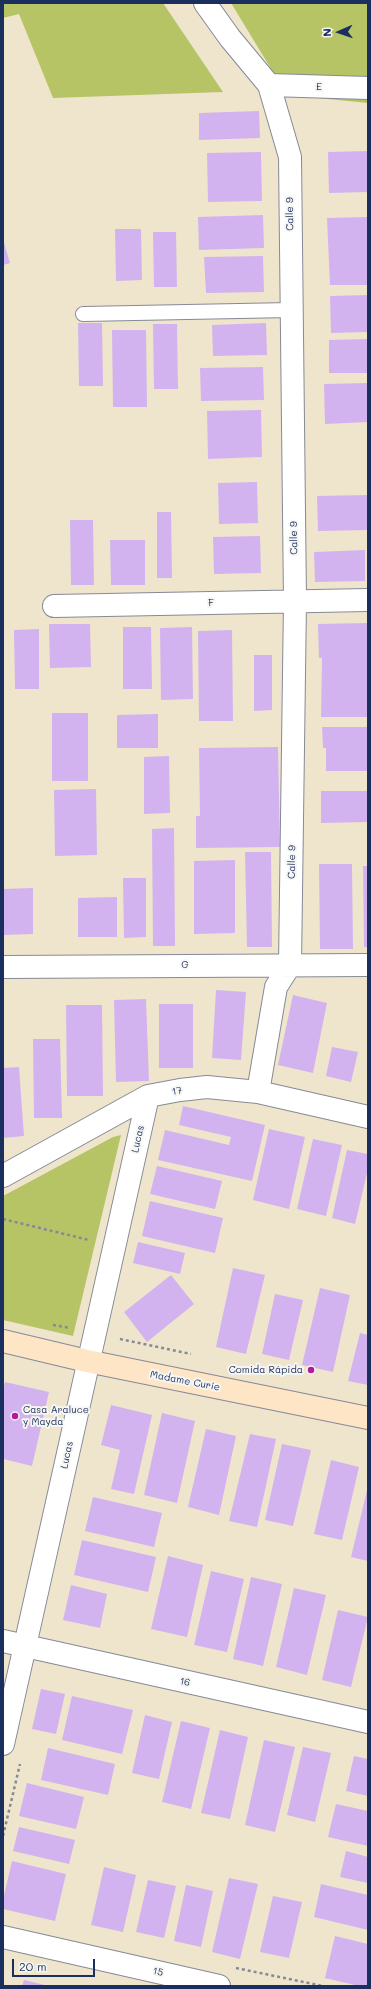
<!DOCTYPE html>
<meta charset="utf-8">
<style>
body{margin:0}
#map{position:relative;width:371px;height:1989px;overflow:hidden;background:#efe5cc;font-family:Mali,sans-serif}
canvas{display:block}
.frame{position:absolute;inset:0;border:4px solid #1b2f5e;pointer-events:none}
.north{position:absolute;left:319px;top:12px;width:40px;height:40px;-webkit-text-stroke:3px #f6f6f2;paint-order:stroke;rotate:268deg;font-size:11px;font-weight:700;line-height:16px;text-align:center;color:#1b2f5e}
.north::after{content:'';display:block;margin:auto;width:14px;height:18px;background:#1b2f5e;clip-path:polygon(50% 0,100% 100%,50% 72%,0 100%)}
.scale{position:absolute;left:12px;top:1959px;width:83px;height:18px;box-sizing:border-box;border:2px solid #1b2f5e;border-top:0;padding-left:5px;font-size:12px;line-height:14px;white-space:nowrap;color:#1b2f5e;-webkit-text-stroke:3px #f6f6f2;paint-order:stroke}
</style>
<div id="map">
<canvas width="371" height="1989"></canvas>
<div class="frame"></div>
<div class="north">N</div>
<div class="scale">20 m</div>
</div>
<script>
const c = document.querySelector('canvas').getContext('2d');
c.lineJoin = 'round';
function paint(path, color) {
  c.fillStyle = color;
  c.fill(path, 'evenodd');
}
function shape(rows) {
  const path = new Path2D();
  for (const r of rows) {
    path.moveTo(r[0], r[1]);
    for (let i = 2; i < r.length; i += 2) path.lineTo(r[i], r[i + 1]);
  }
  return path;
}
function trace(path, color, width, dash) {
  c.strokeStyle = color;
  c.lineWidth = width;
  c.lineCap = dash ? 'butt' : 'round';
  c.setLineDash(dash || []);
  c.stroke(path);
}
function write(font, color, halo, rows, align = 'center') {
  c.font = font + ' Mali,sans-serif';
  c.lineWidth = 4;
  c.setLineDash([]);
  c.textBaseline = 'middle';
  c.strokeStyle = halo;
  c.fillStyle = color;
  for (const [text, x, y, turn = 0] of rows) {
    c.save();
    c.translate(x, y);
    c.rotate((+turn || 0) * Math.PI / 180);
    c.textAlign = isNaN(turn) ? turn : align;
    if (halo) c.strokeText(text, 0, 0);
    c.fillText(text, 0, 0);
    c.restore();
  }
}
paint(shape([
 [3,3,163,3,223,92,53,98,19,14,3,18],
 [231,3,368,3,368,103,287,95],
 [121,1135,73,1336,3,1320,3,1196,113,1137]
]), '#b6c466');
paint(shape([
 [259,111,260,138,199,140,199,113],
 [368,151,368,192,329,193,328,152],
 [261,152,262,201,208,202,207,153],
 [263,215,264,248,199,250,198,217],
 [368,217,368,285,330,285,327,218],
 [115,229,141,229,142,280,116,281],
 [153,232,176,232,177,287,154,287],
 [3,239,10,263,3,265],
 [263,256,264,292,206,293,204,257],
 [368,295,368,332,331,333,330,296],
 [78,323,102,323,103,386,79,386],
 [266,323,267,355,213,356,212,325],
 [153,324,177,324,178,389,154,389],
 [112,330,146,330,147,407,113,407],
 [368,339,368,373,329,373,329,340],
 [263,367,264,400,201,401,200,368],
 [368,383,368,422,325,424,324,384],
 [261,410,262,457,208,459,207,411],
 [257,482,258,523,219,524,218,483],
 [368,495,368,530,318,531,317,496],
 [157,512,171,512,172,578,157,578],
 [70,520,93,520,94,585,71,585],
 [260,536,261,573,214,574,213,537],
 [110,540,145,540,145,585,111,585],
 [365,550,365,581,315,582,314,552],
 [367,623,368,717,321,717,322,658,319,658,318,624],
 [49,624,90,624,91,667,50,668],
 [123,627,151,627,152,689,123,689],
 [192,627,193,699,161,700,160,628],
 [39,629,39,689,15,689,14,630],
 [232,630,233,721,199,721,198,631],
 [254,655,272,655,272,710,254,711],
 [52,713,88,713,88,781,52,781],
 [158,714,158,748,117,748,117,715],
 [322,727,368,727,368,771,326,771,326,748,323,748],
 [278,747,280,847,196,848,196,816,200,816,199,748],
 [169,756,170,813,144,814,144,757],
 [96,789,97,855,55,856,54,790],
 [321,791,368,791,368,822,321,823],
 [174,828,175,946,153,946,152,829],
 [245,852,271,852,272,947,247,947],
 [235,860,235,933,194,934,194,861],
 [319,864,352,864,353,949,320,949],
 [363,866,368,866,368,947,364,947],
 [123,878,146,878,146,937,124,938],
 [33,888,33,934,3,935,3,889],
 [117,897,117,937,78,937,78,898],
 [216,990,246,992,241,1060,212,1058],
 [293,995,327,1003,313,1073,278,1065],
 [146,999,149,1081,116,1082,114,1000],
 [159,1004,193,1004,193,1068,159,1068],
 [66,1005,102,1005,103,1096,67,1096],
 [33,1039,60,1039,62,1118,34,1118],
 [332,1047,358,1052,351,1082,326,1076],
 [19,1067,24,1136,3,1138,3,1068],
 [183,1106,265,1125,252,1181,158,1160,165,1130,229,1145,231,1137,179,1125],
 [269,1129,305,1137,289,1209,253,1200],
 [313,1139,342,1145,326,1216,297,1209],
 [347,1150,368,1154,368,1169,355,1224,332,1218],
 [157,1166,222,1181,215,1209,150,1194],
 [150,1201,223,1218,215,1253,142,1236],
 [138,1242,185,1253,180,1274,133,1263],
 [233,1268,265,1275,246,1354,216,1347],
 [171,1275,194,1304,147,1342,124,1312],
 [320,1288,350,1295,333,1372,302,1365],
 [275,1294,303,1300,289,1360,262,1354],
 [360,1333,368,1335,368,1385,348,1381],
 [5,1382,49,1392,32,1466,3,1459,3,1390],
 [111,1405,152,1415,134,1494,111,1489,120,1450,101,1445],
 [162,1413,195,1421,177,1503,144,1495],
 [206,1429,236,1436,219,1515,188,1507],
 [250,1434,276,1439,257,1527,229,1521],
 [282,1444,311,1450,293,1526,265,1520],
 [331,1460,359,1467,342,1540,314,1534],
 [368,1486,368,1561,351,1557],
 [93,1497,162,1513,154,1547,85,1531],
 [82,1540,156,1557,148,1592,74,1575],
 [168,1556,203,1565,187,1637,151,1629],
 [211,1571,244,1579,227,1652,194,1645],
 [251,1577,282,1584,263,1666,233,1659],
 [71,1585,107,1594,100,1628,63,1620],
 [294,1588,326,1595,307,1675,276,1667],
 [338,1610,368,1617,351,1687,322,1680],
 [41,1689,65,1694,56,1734,32,1729],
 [72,1696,133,1710,122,1754,62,1740],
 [145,1715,172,1722,159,1779,132,1773],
 [181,1721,210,1728,191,1809,162,1802],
 [220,1730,248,1737,230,1819,201,1813],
 [264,1740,295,1747,275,1832,245,1825],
 [303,1747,331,1753,315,1822,287,1815],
 [48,1748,115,1764,108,1795,41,1780],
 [354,1756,368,1759,368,1796,346,1791],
 [27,1783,84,1797,76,1829,19,1816],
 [336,1804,368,1811,368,1846,328,1837],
 [19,1827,75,1840,69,1864,13,1851],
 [346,1851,368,1857,368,1883,340,1877],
 [12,1861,66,1874,55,1921,3,1909,3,1900],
 [104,1867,136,1875,123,1932,91,1925],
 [229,1878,258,1884,240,1959,212,1952],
 [148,1880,176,1886,164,1938,136,1932],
 [321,1884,368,1895,368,1930,314,1917],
 [186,1885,213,1891,201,1947,174,1941],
 [273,1896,302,1902,289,1958,260,1952],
 [335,1936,368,1944,368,1986,359,1986,325,1978],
 [24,1980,45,1985,45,1986,22,1986]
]), '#d2b3ef');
const lane = shape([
 [83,314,291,310]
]);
const street = shape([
 [205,3,230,38,269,85,290,157,295,601,290,965,276,987,258,1092],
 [269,85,368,88],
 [54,606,368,600],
 [3,967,368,965],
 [3,1176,148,1096,180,1090,207,1087,258,1092,368,1117],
 [3,1641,368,1722],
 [3,1744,148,1096],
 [3,1937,219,1986]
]);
const secondary = shape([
 [3,1341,87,1361,368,1418]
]);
trace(lane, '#858a95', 16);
trace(street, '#858a95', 24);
trace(secondary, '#858a95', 24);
trace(shape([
 [3,1219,89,1240],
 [53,1325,70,1328],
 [120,1339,191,1354],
 [3,1836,20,1764],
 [236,1968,323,1986]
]), '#858a95', 2.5, [3, 3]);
trace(lane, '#fff', 14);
trace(street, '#fff', 22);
trace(secondary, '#fde5c5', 22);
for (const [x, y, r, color] of [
 [311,1370,4,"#b5179e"],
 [15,1416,4,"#b5179e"]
]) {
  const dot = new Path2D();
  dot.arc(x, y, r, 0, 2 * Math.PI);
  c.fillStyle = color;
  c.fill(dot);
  trace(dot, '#f6f6f2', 1.5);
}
write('10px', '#1b2f5e', '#f6f6f2', [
 ["E",319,87,2],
 ["Calle 9",290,214,-91],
 ["Calle 9",294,538,-91],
 ["F",211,603,-1],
 ["Calle 9",292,862,-89],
 ["G",185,965],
 ["17",177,1091,-10],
 ["Lucas",138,1139,-77],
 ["Madame Curie",185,1381,11],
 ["Lucas",67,1455,-78],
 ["16",185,1682,12],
 ["15",158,1972,13]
]);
write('10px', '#1b2f5e', '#f6f6f2', [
 ["Comida Rápida",303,1370],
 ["Casa Araluce",23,1410,"left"],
 ["y Mayda",23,1422,"left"]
], 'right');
</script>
